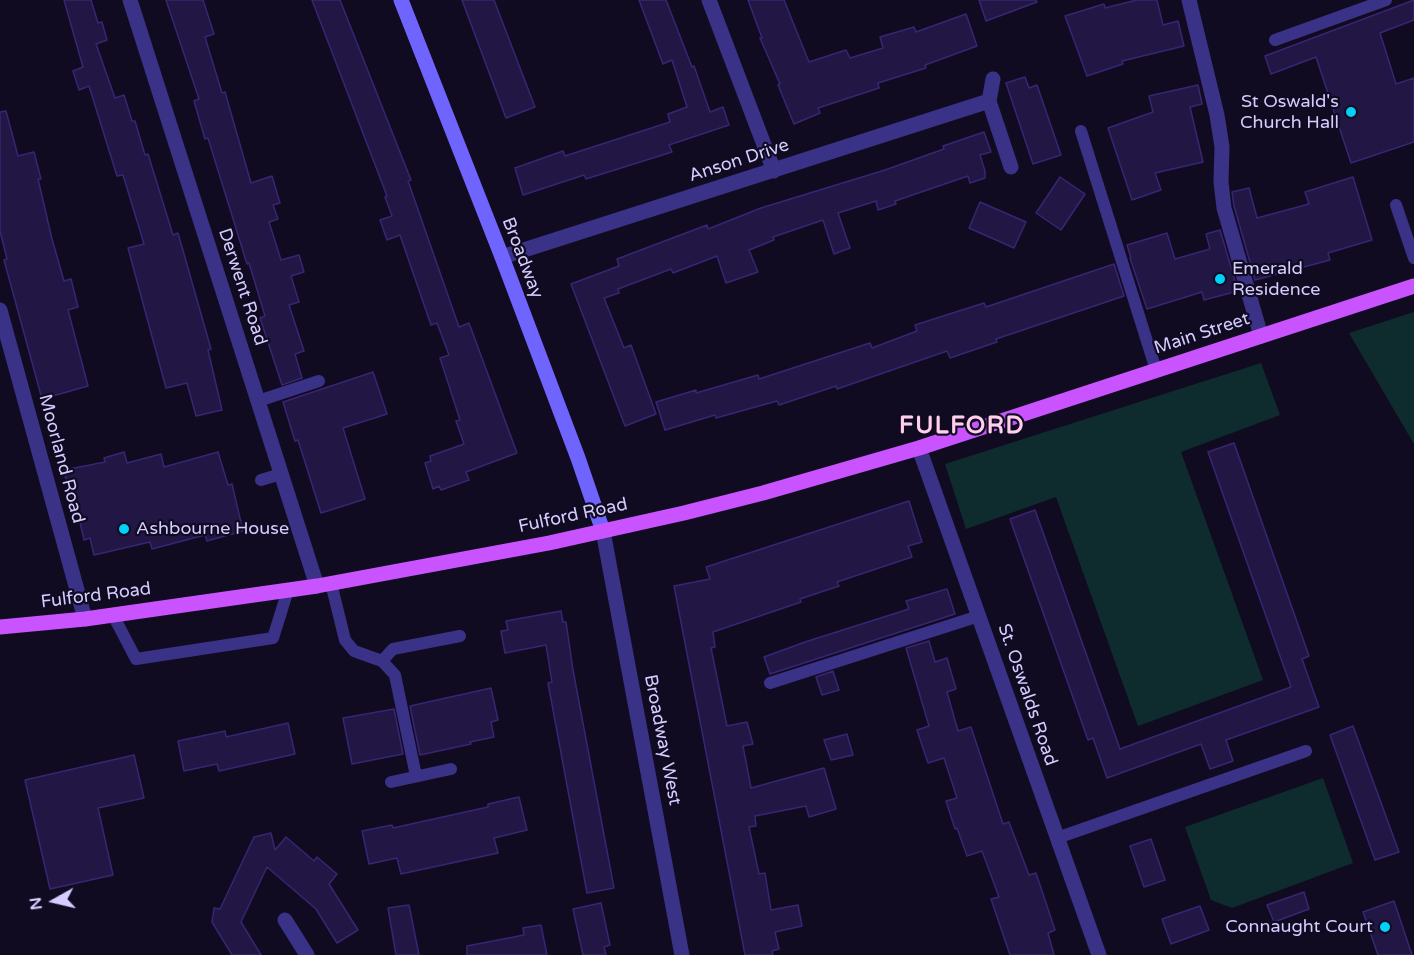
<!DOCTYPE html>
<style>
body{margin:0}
#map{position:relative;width:1414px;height:955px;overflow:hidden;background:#110b22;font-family:"Varela Round",sans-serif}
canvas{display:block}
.north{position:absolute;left:24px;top:871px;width:60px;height:60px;-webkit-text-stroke:4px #110b22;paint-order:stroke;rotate:262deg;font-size:16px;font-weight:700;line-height:24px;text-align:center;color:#d5cdff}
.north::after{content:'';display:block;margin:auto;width:21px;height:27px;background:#d5cdff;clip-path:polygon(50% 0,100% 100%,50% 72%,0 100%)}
</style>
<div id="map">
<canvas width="1414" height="955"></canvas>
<div class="north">N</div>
</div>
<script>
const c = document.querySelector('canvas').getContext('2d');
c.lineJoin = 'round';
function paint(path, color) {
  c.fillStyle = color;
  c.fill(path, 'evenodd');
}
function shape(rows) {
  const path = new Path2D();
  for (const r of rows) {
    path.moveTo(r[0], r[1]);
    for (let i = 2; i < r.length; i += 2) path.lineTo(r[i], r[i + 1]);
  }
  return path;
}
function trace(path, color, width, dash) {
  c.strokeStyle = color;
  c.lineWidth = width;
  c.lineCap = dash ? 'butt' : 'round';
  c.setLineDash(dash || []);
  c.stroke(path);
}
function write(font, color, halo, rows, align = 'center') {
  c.font = font + ' "Varela Round",sans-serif';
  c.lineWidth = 4.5;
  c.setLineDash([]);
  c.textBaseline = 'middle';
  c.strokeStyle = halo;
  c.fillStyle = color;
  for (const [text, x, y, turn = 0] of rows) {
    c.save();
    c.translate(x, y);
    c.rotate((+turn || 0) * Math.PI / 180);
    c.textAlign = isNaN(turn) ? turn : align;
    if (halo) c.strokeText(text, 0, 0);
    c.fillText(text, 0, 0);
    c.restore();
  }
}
paint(shape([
 [1414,312,1414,444,1349,333],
 [1261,363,1280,415,1181,452,1263,680,1138,726,1056,497,966,529,945,464],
 [1323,778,1353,863,1232,908,1211,900,1185,827]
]), '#0e2c2d');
const building = shape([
 [64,0,91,0,98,23,102,22,107,40,96,44,115,98,124,95,132,121,135,121,145,155,148,154,173,235,178,233,211,349,208,350,222,410,196,416,187,383,166,388,128,248,144,244,123,175,117,176,89,86,79,90,73,71,83,67,64,0],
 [166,0,203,0,214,34,205,37,222,93,225,92,251,183,272,176,280,203,273,205,278,219,269,222,281,260,299,255,304,272,291,276,299,302,289,305,304,351,295,354,302,378,282,385,260,318,265,316,249,263,247,264,208,138,205,139,194,101,199,99,166,0],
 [312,0,340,0,411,180,408,181,459,327,469,323,517,453,466,472,469,480,441,490,439,486,433,489,425,463,431,461,430,456,464,444,456,421,460,420,440,358,449,355,437,323,431,325,400,235,387,240,380,220,392,216,385,197,387,196,312,0],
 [462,0,494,0,535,107,506,118,462,0],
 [639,0,666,0,692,67,694,66,710,112,723,107,729,125,669,145,672,152,586,179,584,175,523,195,515,168,563,151,565,156,670,122,668,114,687,107,672,60,663,64,639,0],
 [748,0,784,0,809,62,846,50,850,58,883,48,880,37,914,27,916,32,966,14,977,46,925,65,926,68,878,83,879,88,818,108,820,113,794,124,778,85,780,84,760,38,762,38,748,0],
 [979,0,1036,0,1037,2,986,21,979,0],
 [1137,0,1157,0,1163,25,1178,21,1184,46,1122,61,1123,64,1087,76,1065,16,1104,4,1105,8,1137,0],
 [1414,0,1414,20,1380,33,1396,84,1414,78,1414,142,1351,163,1316,57,1271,74,1265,56,1414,0],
 [1025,77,1029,88,1037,85,1061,155,1033,164,1006,83,1025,77],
 [1198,85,1202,104,1190,107,1203,162,1155,173,1161,190,1132,200,1108,128,1153,112,1149,96,1198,85],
 [6,111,18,156,34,152,41,179,38,179,52,239,64,281,71,279,78,307,68,310,88,386,42,399,4,260,7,259,0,231,0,112,6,111],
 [984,132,991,152,980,155,985,171,985,178,970,183,968,176,895,201,896,204,878,210,876,201,838,213,850,248,834,254,823,220,773,237,774,240,749,250,758,272,726,283,717,256,673,273,671,269,618,289,619,293,604,298,624,348,631,345,656,414,625,426,571,284,619,266,617,259,707,225,708,229,761,208,885,170,944,149,943,146,984,132],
 [1060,177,1085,194,1061,230,1036,213,1060,177],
 [1353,177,1372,240,1328,253,1330,260,1255,280,1234,206,1232,192,1249,188,1257,218,1309,204,1305,192,1353,177],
 [980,202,1026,222,1014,248,969,228,980,202],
 [1220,230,1238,291,1204,300,1202,292,1147,309,1130,258,1131,258,1127,245,1167,233,1175,259,1210,249,1206,234,1220,230],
 [1114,264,1124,296,996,339,997,342,950,358,947,351,837,389,836,386,779,405,777,401,716,418,715,415,665,430,656,402,696,390,696,393,758,375,759,379,870,343,872,348,917,331,915,325,984,303,986,307,1114,264],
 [373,372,387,414,343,428,365,499,321,513,298,440,295,441,283,402,373,372],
 [1234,443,1309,656,1302,659,1319,707,1226,740,1233,761,1210,769,1201,744,1107,778,1093,738,1088,740,1010,519,1035,510,1120,749,1291,687,1208,452,1234,443],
 [124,452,127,463,161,454,164,467,218,452,228,485,232,484,243,531,207,541,205,535,152,549,150,542,94,555,90,538,84,540,74,496,70,497,64,470,105,462,104,458,124,452],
 [909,501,922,542,908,546,912,557,837,582,839,586,800,599,801,602,713,632,715,647,711,648,727,726,747,722,753,744,743,746,751,788,824,768,836,809,809,817,806,806,755,816,756,826,749,827,759,874,765,873,771,910,798,905,802,926,775,932,779,949,772,951,773,955,745,955,674,586,710,579,706,567,909,501],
 [947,589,955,614,770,674,764,657,805,642,909,609,906,601,947,589],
 [561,611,563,622,566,622,573,670,614,888,587,893,548,683,552,682,546,645,505,653,501,631,508,630,506,621,561,611],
 [929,641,935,662,947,658,956,689,947,692,958,731,971,727,1003,824,1009,822,1029,875,1036,873,1055,930,1048,933,1054,955,1010,955,991,899,999,897,982,851,967,856,957,828,955,829,946,801,957,798,944,758,928,763,917,730,929,726,906,648,929,641],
 [833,671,839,690,822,695,816,677,833,671],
 [491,688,498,720,491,722,494,737,470,742,471,744,420,755,410,706,491,688],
 [394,709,403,754,352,764,343,718,394,709],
 [288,723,295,754,219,771,217,764,184,771,178,741,225,731,226,737,288,723],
 [1353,726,1399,852,1375,860,1330,735,1353,726],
 [847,734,853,755,831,760,824,740,847,734],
 [134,755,144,798,98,808,113,875,50,889,25,780,134,755],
 [519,797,527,830,494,838,498,853,401,874,397,858,369,864,362,831,392,825,393,828,488,807,488,804,519,797],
 [271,833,275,850,286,837,314,861,317,857,337,874,329,884,358,930,337,943,316,909,267,867,241,922,261,955,232,955,212,922,214,908,220,909,254,837,271,833],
 [1151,839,1165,880,1144,887,1130,846,1151,839],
 [1304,892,1309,909,1274,922,1267,905,1304,892],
 [1394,901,1412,955,1378,955,1363,912,1394,901],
 [601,903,610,945,604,947,606,955,583,955,573,909,601,903],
 [409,905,419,955,396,955,388,908,409,905],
 [1200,906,1209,930,1171,944,1162,919,1200,906],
 [541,925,547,955,467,955,467,946,524,935,523,928,541,925]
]);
paint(building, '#221645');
trace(building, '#392573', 1.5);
trace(shape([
 [1275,40,1386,0],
 [1081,131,1156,370],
 [1396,205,1414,258],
 [258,401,319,381],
 [261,480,281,474],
 [331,583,345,640,354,651,382,661,395,675,416,776],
 [113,615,136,659,273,638,288,590],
 [382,661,393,649,460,636],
 [770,683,979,616],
 [391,782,451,769],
 [1057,838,1306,751]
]), '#3a3286', 12);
trace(shape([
 [130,0,317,586],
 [709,0,774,171],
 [1189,0,1217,115,1222,147,1221,182,1224,208,1261,336],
 [993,79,989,101,1011,167],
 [502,257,989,101],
 [0,310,85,619],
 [919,448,1099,955],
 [603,531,682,955],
 [285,920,307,955]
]), '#3a3286', 15);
trace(shape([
 [401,0,502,257,578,458,603,531]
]), '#7064ff', 15);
trace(shape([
 [0,627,85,619,317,586,549,543,684,513,763,493,919,448,1414,286]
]), '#c954ff', 15);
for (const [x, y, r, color] of [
 [1351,112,6,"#00d1f8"],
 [1220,279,6,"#00d1f8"],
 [124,529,6,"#00d1f8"],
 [1385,927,6,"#00d1f8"]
]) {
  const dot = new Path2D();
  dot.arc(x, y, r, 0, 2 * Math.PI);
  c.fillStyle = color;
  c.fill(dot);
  trace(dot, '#110b22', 2);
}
write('18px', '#d5cdff', '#110b22', [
 ["St Oswald's",1339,102],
 ["Church Hall",1339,123],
 ["Emerald",1232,269,"left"],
 ["Residence",1232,290,"left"],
 ["Ashbourne House",136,529,"left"],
 ["Connaught Court",1373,927]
], 'right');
write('18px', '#d5cdff', '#110b22', [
 ["Anson Drive",739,161,-18],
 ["Broadway",522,258,69],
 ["Derwent Road",242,287,72],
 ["Main Street",1202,334,-18],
 ["Moorland Road",61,459,75],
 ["Fulford Road",573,516,-12],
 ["Fulford Road",96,596,-7],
 ["St. Oswalds Road",1027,695,71],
 ["Broadway West",662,740,79]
]);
c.letterSpacing = '1.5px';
write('bold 24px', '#ffcfeb', '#110b22', [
 ["FULFORD",962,427]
]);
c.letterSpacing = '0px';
</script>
